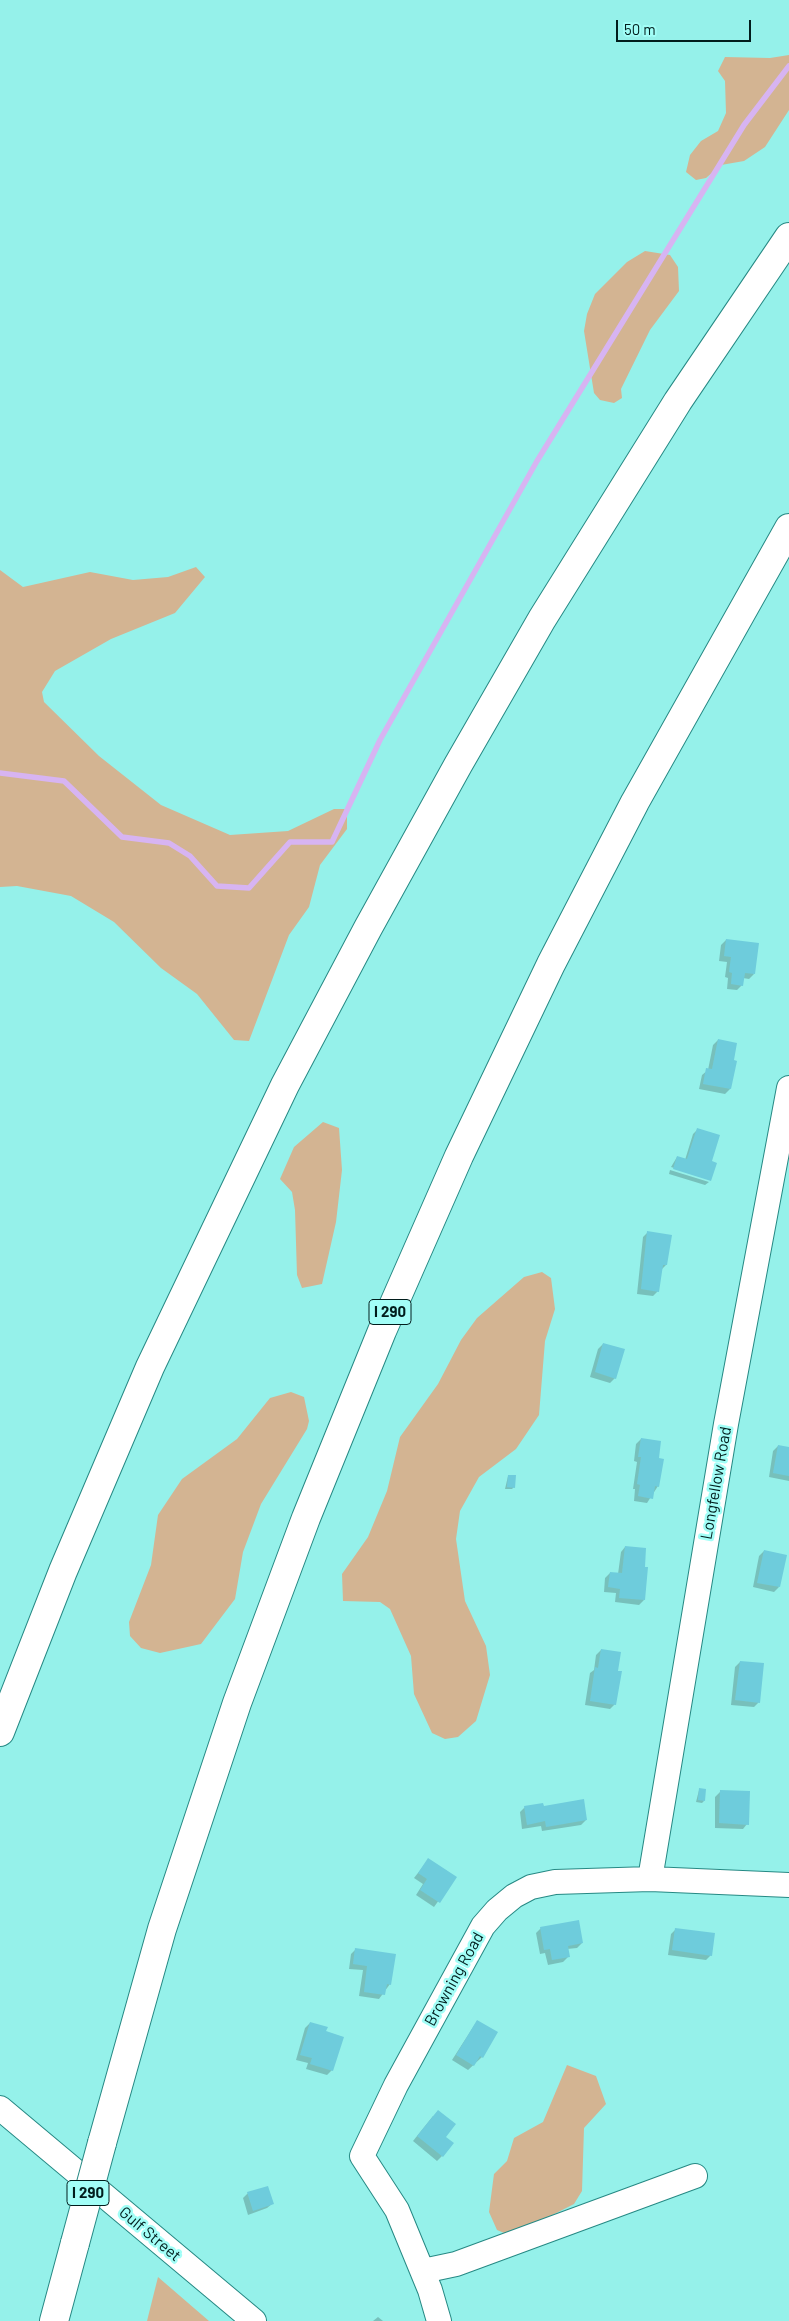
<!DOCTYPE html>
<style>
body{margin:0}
#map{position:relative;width:789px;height:2321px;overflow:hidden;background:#95f1ea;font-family:Barlow,sans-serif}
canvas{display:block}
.scale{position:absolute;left:616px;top:20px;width:135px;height:22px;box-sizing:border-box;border:2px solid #011d1c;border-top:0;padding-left:6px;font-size:15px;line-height:18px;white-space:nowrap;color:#011d1c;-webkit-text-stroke:4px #a2fef7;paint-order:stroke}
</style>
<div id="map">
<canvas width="789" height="2321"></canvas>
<div class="scale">50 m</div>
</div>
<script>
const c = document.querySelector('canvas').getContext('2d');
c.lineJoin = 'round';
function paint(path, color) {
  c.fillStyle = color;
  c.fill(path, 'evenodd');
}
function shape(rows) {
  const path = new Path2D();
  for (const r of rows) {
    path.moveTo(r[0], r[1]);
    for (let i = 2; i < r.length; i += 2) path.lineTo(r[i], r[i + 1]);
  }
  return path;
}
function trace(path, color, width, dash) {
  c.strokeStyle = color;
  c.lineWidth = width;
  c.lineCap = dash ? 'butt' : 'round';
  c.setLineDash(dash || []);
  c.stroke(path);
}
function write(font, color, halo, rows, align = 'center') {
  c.font = font + ' Barlow,sans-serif';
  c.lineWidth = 5;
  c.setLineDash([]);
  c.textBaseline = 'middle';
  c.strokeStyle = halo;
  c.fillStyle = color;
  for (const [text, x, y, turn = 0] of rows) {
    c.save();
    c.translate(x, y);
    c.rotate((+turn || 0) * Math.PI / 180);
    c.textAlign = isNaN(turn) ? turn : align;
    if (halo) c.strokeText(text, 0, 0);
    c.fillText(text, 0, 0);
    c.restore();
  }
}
paint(shape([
 [789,55,789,110,765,147,744,161,721,165,706,178,696,180,686,172,690,155,701,141,718,131,726,113,725,81,718,71,725,57,770,58],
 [645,251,670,255,678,267,679,291,650,330,621,389,622,398,614,403,600,400,594,393,584,331,587,314,595,294,627,262],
 [196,567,205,577,175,613,111,639,55,671,42,692,44,702,99,756,161,805,230,835,288,831,334,809,347,809,347,829,320,865,309,907,289,935,249,1041,234,1040,197,994,161,968,114,922,71,896,17,886,0,887,0,570,23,587,90,572,133,580,168,577],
 [323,1122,339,1128,342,1170,336,1222,322,1284,302,1288,297,1275,295,1210,292,1192,280,1179,294,1147],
 [542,1272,551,1278,555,1309,545,1341,539,1415,516,1449,479,1477,460,1511,456,1539,465,1601,486,1646,490,1675,476,1721,458,1737,445,1739,432,1733,414,1694,411,1656,390,1609,380,1602,343,1601,342,1574,368,1537,387,1491,400,1437,438,1384,461,1340,477,1318,524,1277],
 [291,1392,304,1397,309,1421,307,1429,261,1504,243,1552,235,1599,201,1644,160,1653,141,1648,130,1636,129,1622,151,1565,158,1515,182,1479,237,1439,270,1398],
 [567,2065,596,2076,606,2104,584,2128,582,2191,574,2204,511,2236,497,2230,489,2212,494,2174,507,2161,514,2138,543,2122],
 [158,2277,209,2321,147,2321]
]), '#d3b492');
paint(shape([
 [726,940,754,974,749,979,743,978,742,985,737,990,727,989,728,978,725,977,727,962,719,961,721,945],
 [718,1040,732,1061,735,1062,730,1089,725,1094,699,1089,702,1075,708,1070,713,1045],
 [698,1129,710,1162,709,1182,709,1179,671,1167,677,1157,685,1160,693,1134],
 [670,1170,709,1182,705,1185,669,1174],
 [648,1232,666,1265,661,1270,658,1291,653,1296,637,1294,643,1237],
 [603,1344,615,1378,610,1383,590,1377,598,1349],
 [641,1439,657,1459,658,1486,647,1503,634,1501,635,1489,633,1489,637,1462,634,1461,636,1444],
 [778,1446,789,1448,789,1481,769,1477,773,1451],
 [508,1476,514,1487,512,1489,505,1489],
 [625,1547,644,1600,639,1605,615,1602,616,1593,604,1592,605,1578,610,1573,618,1574,621,1552],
 [764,1551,779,1587,774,1592,753,1587,759,1556],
 [601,1650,617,1672,615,1704,610,1709,585,1705,590,1673,594,1670,596,1655],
 [740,1662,759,1702,754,1707,731,1705,735,1667],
 [699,1790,704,1801,702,1803,696,1802],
 [720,1792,747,1824,743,1829,715,1828,715,1797],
 [525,1807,543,1807,586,1820,581,1825,542,1831,541,1826,522,1829,520,1812],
 [428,1860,455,1878,434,1907,416,1895,423,1884,414,1878],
 [541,1928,582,1943,577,1948,567,1949,568,1957,563,1962,548,1965,545,1953,540,1954,536,1933],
 [676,1929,711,1955,706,1960,668,1955,671,1934],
 [356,1949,390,1984,379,1999,359,1996,363,1970,349,1969,351,1954],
 [477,2021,482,2057,468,2070,452,2060],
 [310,2023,324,2032,332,2070,327,2075,306,2069,308,2063,296,2060,305,2028],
 [433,2116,444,2137,442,2156,437,2161,413,2141],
 [248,2193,272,2204,267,2208,248,2215,243,2198],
 [378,2317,383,2321,373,2321]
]), '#0003');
trace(shape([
 [0,773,64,781,122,837,169,843,190,856,217,886,249,888,290,842,332,842,380,740,537,461,744,125,789,66]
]), '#d7b4f2', 5.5);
paint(shape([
 [726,939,759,943,755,974,745,973,743,986,731,984,732,973,729,972,731,957,724,956],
 [718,1039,737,1043,734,1060,737,1061,731,1089,703,1084,706,1068,712,1069],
 [697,1128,720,1135,712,1161,717,1163,711,1181,673,1169,677,1156,687,1159],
 [647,1231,672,1235,667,1265,663,1265,659,1292,641,1289],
 [603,1343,625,1349,616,1379,595,1372],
 [641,1438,661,1441,659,1458,664,1459,659,1487,655,1486,653,1499,638,1496,640,1485,637,1484,641,1457,638,1457],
 [778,1445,789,1447,789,1476,773,1473],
 [508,1475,516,1475,515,1488,507,1487],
 [625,1546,646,1548,645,1567,648,1567,645,1600,619,1598,620,1589,608,1587,610,1572,622,1573],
 [764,1550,787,1555,780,1587,757,1583],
 [601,1649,621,1652,618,1671,622,1671,616,1705,590,1701,595,1667,598,1668],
 [740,1661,764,1663,760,1703,735,1700],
 [699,1788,706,1789,705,1801,698,1800],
 [720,1790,750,1791,749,1825,719,1823],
 [584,1799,587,1820,546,1827,545,1821,527,1825,524,1806,543,1803,544,1806],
 [428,1858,457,1877,440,1903,420,1890,427,1879,418,1873],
 [579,1920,583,1943,568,1946,570,1957,552,1960,550,1949,544,1950,540,1927],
 [675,1928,715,1933,712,1956,672,1950],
 [355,1948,396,1954,391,1985,387,1984,385,1995,364,1992,367,1966,353,1964],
 [477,2020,498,2032,483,2058,480,2056,474,2066,456,2055],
 [310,2022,328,2027,326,2031,344,2037,333,2071,310,2064,312,2058,300,2055],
 [438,2110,456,2124,446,2137,454,2143,443,2157,417,2136],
 [268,2186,274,2204,253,2211,247,2192]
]), '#6eccdc');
const minor = shape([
 [650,1879,726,1424,789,1088],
 [0,2108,254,2321],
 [423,2271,456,2264,695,2176],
 [439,2321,430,2290,397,2210,362,2156,396,2085,483,1926,497,1910,514,1896,531,1887,555,1882,650,1879,789,1885]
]);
const highway = shape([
 [0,1732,63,1571,150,1367,285,1085,368,928,458,765,542,619,678,401,789,237],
 [102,2143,162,1929,237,1703,306,1518,382,1331,459,1156,551,964,635,802,789,528],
 [54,2321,75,2243]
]);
trace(minor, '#268984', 26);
trace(highway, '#268984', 30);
trace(minor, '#fff', 24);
trace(highway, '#fff', 28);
const highwayBridge = shape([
 [75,2243,102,2143]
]);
trace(highwayBridge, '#268984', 30, []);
trace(highwayBridge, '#fff', 28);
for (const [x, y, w] of [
 [390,1312,42],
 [88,2193,42]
]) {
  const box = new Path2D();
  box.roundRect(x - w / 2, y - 12.5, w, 25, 4);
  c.fillStyle = '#a2fef7';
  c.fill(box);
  trace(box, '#011d1c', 1);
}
write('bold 15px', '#011d1c', null, [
 ["I 290",390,1312],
 ["I 290",88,2193]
]);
write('16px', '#011d1c', '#a2fef7', [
 ["Longfellow Road",716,1483,-80],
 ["Browning Road",454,1979,-61],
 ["Gulf Street",150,2234,40]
]);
</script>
